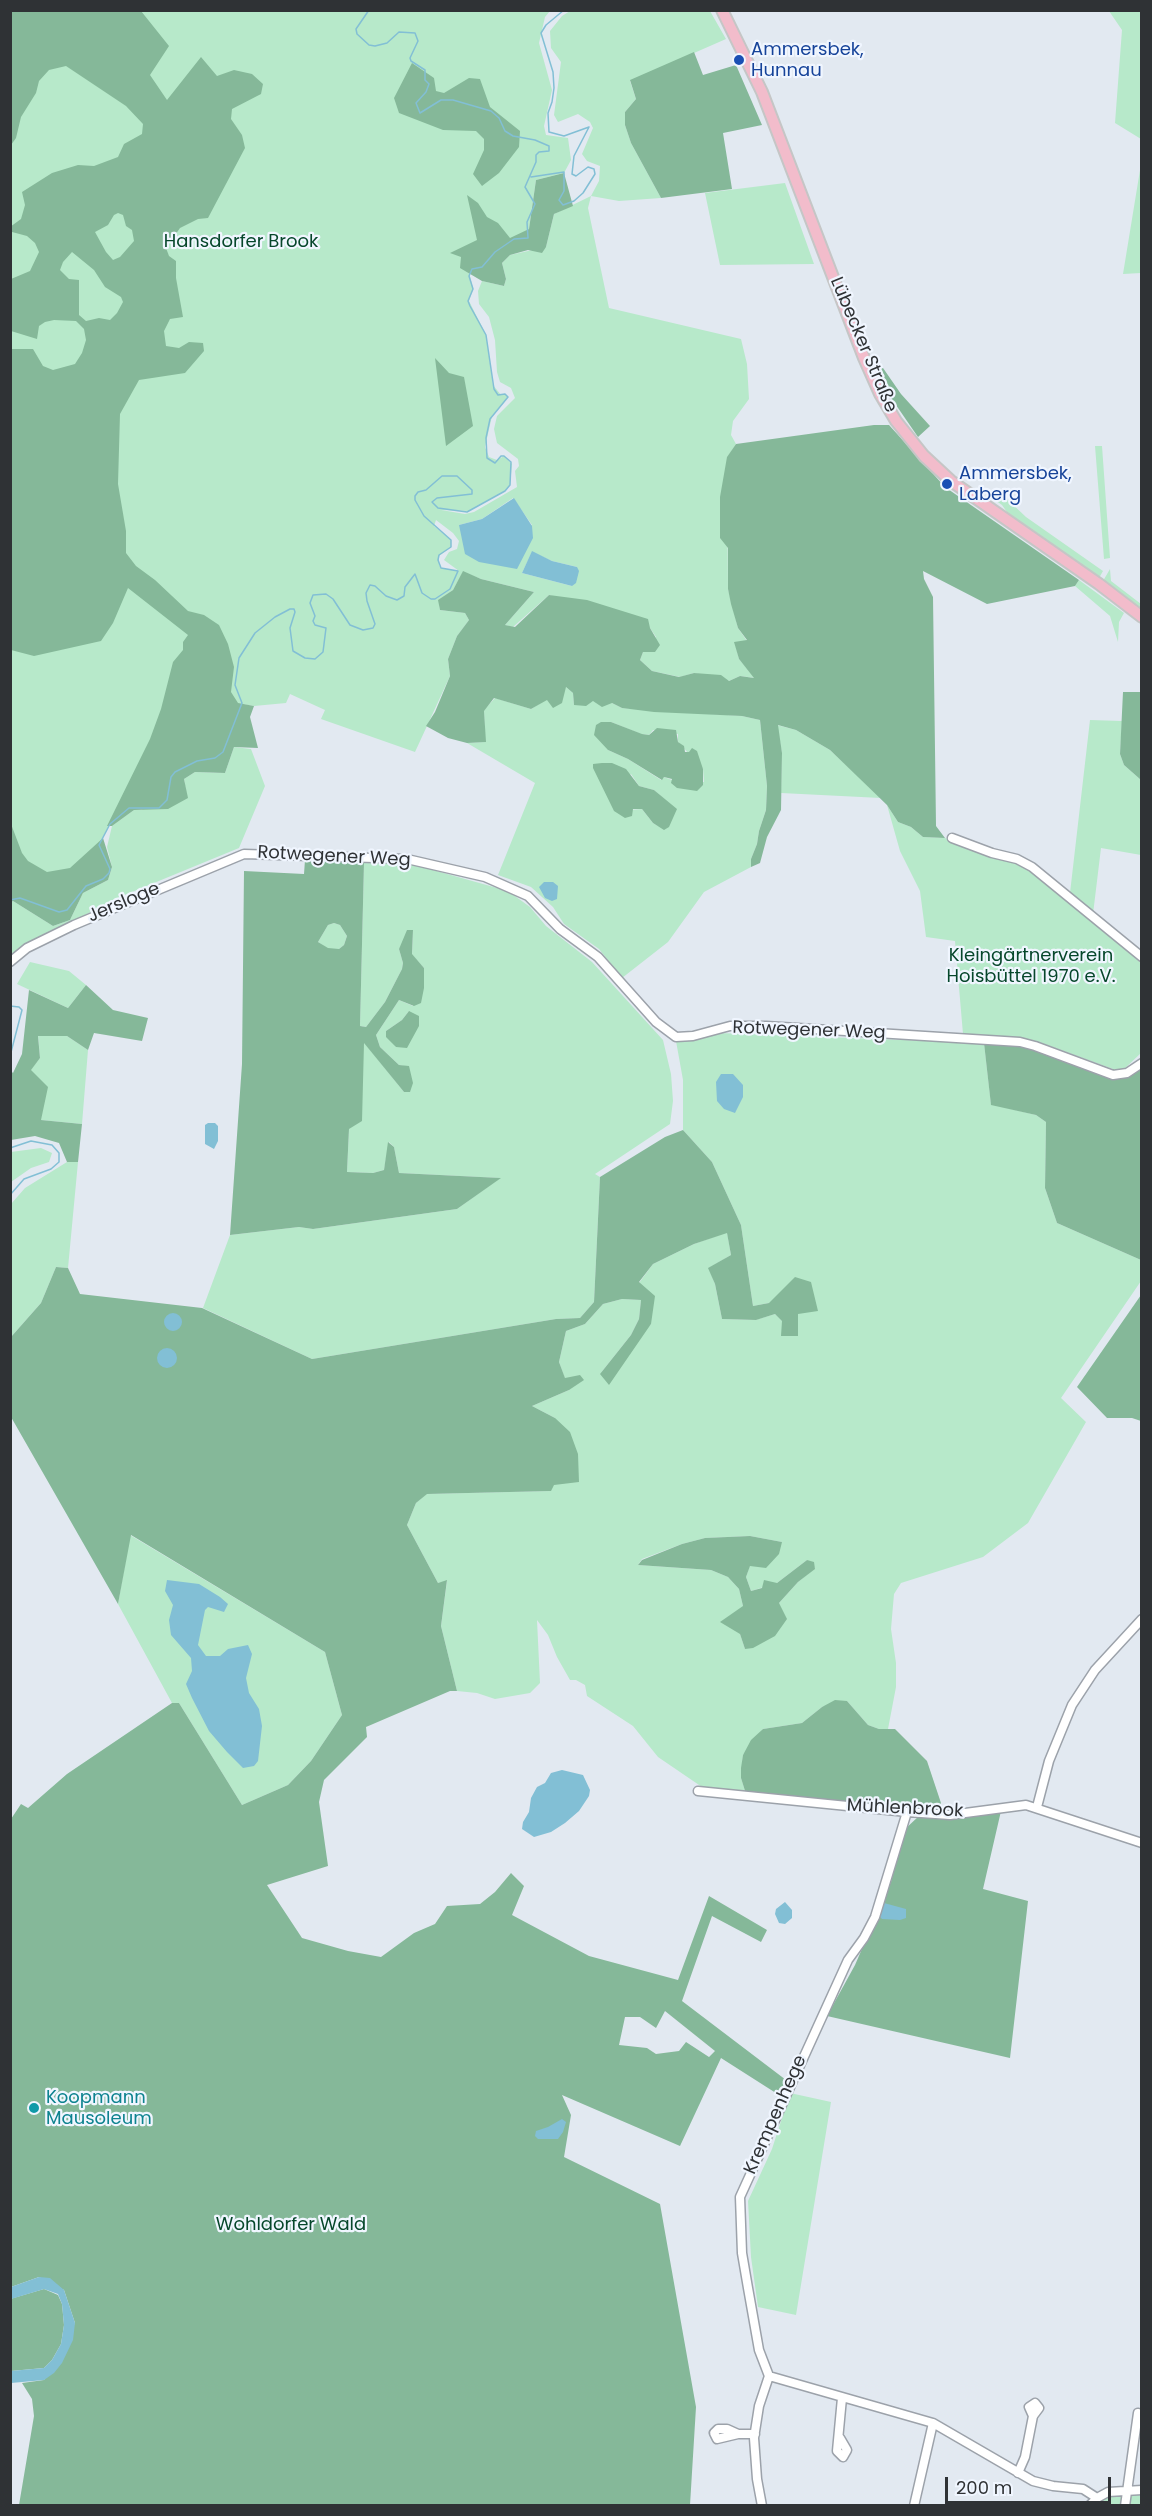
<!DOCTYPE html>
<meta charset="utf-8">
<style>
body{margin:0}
#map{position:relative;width:1152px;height:2516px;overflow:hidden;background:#e2e9f1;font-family:Poppins,sans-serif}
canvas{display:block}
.frame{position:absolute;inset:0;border:12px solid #2f3235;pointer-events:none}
.scale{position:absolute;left:945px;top:2477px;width:166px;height:27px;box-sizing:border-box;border:3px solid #2f3235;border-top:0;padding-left:8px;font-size:18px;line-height:21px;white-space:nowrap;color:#2f3235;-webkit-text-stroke:4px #f0f6ff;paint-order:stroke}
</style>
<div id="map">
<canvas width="1152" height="2516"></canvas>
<div class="frame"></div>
<div class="scale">200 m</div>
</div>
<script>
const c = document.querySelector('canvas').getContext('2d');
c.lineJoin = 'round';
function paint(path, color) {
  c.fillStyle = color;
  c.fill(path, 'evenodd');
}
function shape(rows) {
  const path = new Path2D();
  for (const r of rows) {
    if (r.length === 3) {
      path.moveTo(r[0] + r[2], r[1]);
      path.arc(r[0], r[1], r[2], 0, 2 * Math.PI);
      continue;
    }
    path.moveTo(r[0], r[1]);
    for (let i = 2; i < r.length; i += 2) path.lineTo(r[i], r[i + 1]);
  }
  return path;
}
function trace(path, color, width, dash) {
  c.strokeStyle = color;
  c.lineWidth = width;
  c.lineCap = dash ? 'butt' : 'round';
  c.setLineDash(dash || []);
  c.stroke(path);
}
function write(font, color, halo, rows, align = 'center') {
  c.font = font + ' Poppins,sans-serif';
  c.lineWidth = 4.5;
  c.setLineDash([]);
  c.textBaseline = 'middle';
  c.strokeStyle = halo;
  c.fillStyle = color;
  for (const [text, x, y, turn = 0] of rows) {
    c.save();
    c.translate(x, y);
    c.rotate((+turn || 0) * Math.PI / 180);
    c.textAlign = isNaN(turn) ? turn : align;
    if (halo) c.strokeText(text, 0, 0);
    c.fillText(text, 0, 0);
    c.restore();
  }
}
paint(shape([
 [11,11,550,11,545,17,539,43,552,90,544,126,546,135,568,138,571,160,564,173,536,180,529,229,469,272,473,289,469,301,486,335,493,385,501,395,505,394,508,397,492,416,485,447,489,457,497,460,504,456,512,464,510,485,505,491,469,511,441,510,465,514,474,512,517,487,515,471,519,466,518,459,497,443,494,429,497,416,515,398,511,388,500,382,497,372,495,340,489,317,479,304,478,291,482,281,504,286,506,279,502,263,510,255,546,247,554,214,591,196,599,181,600,166,587,161,582,154,593,128,590,122,578,114,558,122,554,115,561,62,551,48,550,31,562,16,570,11,710,11,726,39,630,81,636,99,625,112,625,125,631,143,661,198,619,201,591,196,588,208,609,308,741,339,747,364,749,399,733,421,731,435,736,444,727,458,728,589,738,628,747,641,735,643,739,659,755,678,740,676,729,681,694,673,680,677,652,671,640,660,643,652,656,637,650,628,549,595,513,627,505,625,534,592,481,579,463,572,453,590,439,600,440,610,465,613,469,620,457,636,448,659,450,676,415,752,321,719,325,710,290,694,286,703,254,706,241,704,181,768,187,798,184,779,195,772,225,773,234,747,251,749,265,786,239,848,115,899,17,951,11,959,11,902,13,901,53,926,70,920,83,893,108,880,112,867,107,847,112,826,134,810,143,810,139,807,110,824,101,840,103,856,11,898],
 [513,498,532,525,459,525,482,519],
 [436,520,453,533,459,541,457,549,449,552,444,560,459,571,441,568,439,565,439,556,451,547,451,540,434,526],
 [532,552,552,561,577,567,572,586,522,573],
 [1109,11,1141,11,1141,139,1115,123,1122,30],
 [1141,164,1141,273,1123,274],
 [785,183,814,264,720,265,705,193],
 [1095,446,1102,446,1110,558,1104,559],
 [1001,490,1008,500,1026,517,1103,571,1099,578,1009,515,1002,505,995,500],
 [1110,569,1111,581,1141,604,1141,611,1103,581],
 [1079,580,1124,613,1119,622,1118,642,1110,616,1075,586],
 [566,687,573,693,574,705,593,701,612,703,622,708,742,716,760,720,767,786,766,810,759,831,757,844,751,859,751,867,704,892,668,942,622,978,599,949,564,924,553,907,531,887,498,875,535,783,467,743,485,742,484,710,495,698,531,709],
 [611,722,641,734,649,735,653,730,678,734,678,742,703,769,704,782,672,780,664,777,661,780,628,759,608,750],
 [631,774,639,786,654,790,672,806,658,826,653,823,642,809,615,811,608,797],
 [1090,720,1122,721,1120,754,1124,765,1141,780,1141,855,1101,848,1093,914,1070,893],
 [777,725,796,730,830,750,881,798,781,793,782,753],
 [887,805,898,822,911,827,923,837,945,838,997,858,1016,861,1031,867,1141,963,1141,1053,1121,1072,1039,1042,963,1034,955,941,926,937,920,891,900,851],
 [364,863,415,865,508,891,530,907,546,926,592,962,663,1040,671,1074,673,1101,670,1124,595,1174,600,1177,594,1302,580,1318,556,1319,312,1359,203,1308,230,1235,299,1227,313,1229,457,1209,500,1178,399,1173,394,1147,389,1142,384,1170,373,1173,347,1172,349,1129,364,1042,404,1092,409,1067,399,1065,380,1047,376,1035,399,1000,413,1006,424,968,412,955,413,930,399,949,403,963,402,969,385,1002,366,1027,360,1026],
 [409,1011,396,1047,386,1031,402,1020],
 [334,923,340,925,347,936,344,945,339,949,328,949,318,942,328,925],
 [30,962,69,971,86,985,68,1008,17,984],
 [719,1033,984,1043,991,1104,1036,1115,1046,1122,1045,1188,1057,1223,1141,1260,1141,1281,1061,1398,1086,1422,1028,1523,983,1557,901,1583,894,1594,891,1629,896,1663,896,1687,888,1729,879,1729,868,1725,847,1701,822,1707,802,1723,763,1729,743,1755,741,1778,746,1794,702,1787,658,1757,633,1726,587,1696,585,1685,576,1680,570,1680,557,1657,548,1635,537,1620,540,1683,530,1693,495,1699,477,1693,457,1691,441,1626,447,1581,438,1583,407,1525,416,1503,426,1494,551,1491,555,1418,532,1406,569,1390,559,1362,566,1331,585,1324,603,1304,622,1299,641,1300,639,1319,631,1335,600,1374,651,1324,639,1283,653,1264,694,1244,727,1232,731,1255,709,1268,715,1284,722,1319,755,1320,775,1314,798,1336,798,1313,769,1303,753,1306,741,1225,712,1162,683,1130,683,1080,676,1041],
 [750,1536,782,1542,750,1565,746,1577,751,1591,777,1583,807,1560,815,1568,798,1582,779,1603,745,1649,740,1634,743,1606,739,1589,728,1577,711,1570,638,1565,642,1559,682,1544,705,1538],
 [38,1035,67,1036,88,1050,82,1124,41,1120,30,1070,40,1058],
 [41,1148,52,1153,49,1162,31,1168,11,1182,11,1152],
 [67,1162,78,1162,68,1268,56,1267,41,1303,11,1337,11,1204,25,1188],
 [130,1535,325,1652,342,1715,311,1761,288,1785,242,1805,179,1703,172,1703,118,1604],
 [790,2093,831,2102,796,2315,758,2307,751,2257,748,2201,772,2149],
 [1141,2490,1141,2505,1089,2506,1097,2498]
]), '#b7e9ca');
paint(shape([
 [11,10,141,11,169,46,150,75,167,100,201,57,217,76,234,70,252,74,263,84,261,94,232,109,231,119,242,135,245,148,208,218,198,219,180,228,166,248,169,256,176,261,176,278,183,317,170,319,164,331,166,346,179,348,189,342,203,343,204,351,185,373,139,380,120,414,118,484,126,531,126,553,136,566,155,580,188,611,204,615,219,625,228,644,234,667,231,692,238,703,254,706,250,717,258,748,234,747,225,773,195,772,184,779,188,798,168,809,134,810,112,826,107,826,150,739,161,709,173,662,183,650,183,642,188,635,128,588,113,623,101,641,34,656,11,650,11,349,33,349,43,366,53,370,75,364,82,353,86,340,84,329,76,321,54,320,45,322,39,326,37,339,11,331,11,279,30,271,39,252,35,243,27,236,12,232,10,227,21,219,25,205,22,192,52,173,78,165,94,166,118,157,124,144,142,134,143,124,126,106,66,66,49,70,39,81,36,93,21,117,16,138,11,145],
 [118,213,123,215,126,226,132,230,134,241,120,257,113,260,106,252,95,232,108,225,114,215],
 [72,252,94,270,105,287,121,297,123,302,117,313,110,320,99,318,86,321,79,315,79,280,69,279,60,270,63,262],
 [694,52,703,75,736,65,762,125,723,133,732,189,661,198,631,143,625,125,625,112,636,99,630,80],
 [412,63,434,78,436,91,444,93,469,78,480,79,490,107,520,131,519,147,499,173,482,186,473,174,484,150,484,139,476,131,443,130,399,113,394,98],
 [564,173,573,206,554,214,546,247,542,253,528,250,510,255,502,263,506,279,504,286,482,281,460,268,461,257,450,253,477,240,467,195,478,203,487,217,498,223,510,238,529,229,536,180],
 [435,358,449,373,464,377,473,426,446,446],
 [883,368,901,394,930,426,918,437,885,389,876,369],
 [874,425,889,425,945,487,1079,580,1075,586,987,604,923,571,924,579,933,597,936,826,945,838,923,837,911,827,898,822,887,805,830,750,796,730,778,725,782,753,781,810,767,837,760,863,751,867,751,859,757,844,759,831,766,810,767,786,760,720,742,716,654,712,622,708,612,703,602,707,593,701,586,706,574,705,573,693,566,687,562,703,553,708,547,700,531,709,494,698,484,711,486,742,467,743,448,738,426,726,435,712,450,676,448,659,457,636,469,620,465,613,440,610,438,600,453,590,463,571,481,579,534,592,505,625,515,627,549,595,587,600,648,619,650,628,660,645,655,652,643,652,640,660,652,671,679,677,694,673,721,675,729,681,740,676,754,678,739,659,734,642,747,640,738,628,731,604,728,589,728,548,720,538,720,497,727,457,736,444],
 [1123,692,1141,692,1141,780,1124,765,1120,754],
 [601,722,611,722,642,734,649,735,657,728,676,730,678,742,684,746,685,752,689,752,692,748,697,751,703,769,703,785,697,791,677,788,671,783,672,779,664,777,662,780,628,759,608,750,594,735,596,725],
 [602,763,612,763,626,769,639,786,654,790,677,809,669,827,664,830,653,823,642,809,633,809,632,816,625,818,614,811,593,768,593,764],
 [11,824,22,853,28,861,47,872,70,868,103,838,112,867,108,880,83,893,70,920,53,926,13,901,11,902],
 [305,860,364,863,360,1026,366,1027,385,1002,402,969,403,963,399,949,407,930,413,930,412,954,424,968,424,988,421,1003,414,1006,399,1000,376,1035,380,1047,399,1065,409,1066,413,1083,410,1092,404,1092,364,1043,362,1121,349,1129,347,1172,373,1173,384,1170,388,1142,394,1147,399,1173,501,1178,457,1209,313,1229,299,1227,230,1235,242,1064,244,871,304,874],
 [334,923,340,925,347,936,344,945,339,949,328,948,318,942,328,925],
 [86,985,113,1010,148,1018,142,1041,94,1033,88,1050,67,1036,38,1036,40,1058,31,1070,48,1087,41,1120,82,1124,78,1162,67,1162,59,1143,35,1136,11,1140,11,1071,13,1073,22,1054,29,990,68,1008],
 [409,1011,419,1016,419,1026,407,1048,396,1047,386,1037,386,1031,402,1020],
 [984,1043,1039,1049,1114,1079,1131,1075,1141,1066,1141,1260,1057,1223,1045,1188,1046,1122,1036,1115,991,1105],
 [683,1130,712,1162,741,1225,753,1306,769,1303,795,1277,811,1282,818,1311,798,1314,798,1336,781,1336,782,1321,775,1314,756,1320,722,1319,715,1284,708,1268,731,1255,727,1233,694,1244,653,1264,639,1282,655,1296,651,1324,609,1385,600,1374,631,1335,639,1319,641,1300,622,1299,603,1304,585,1324,566,1331,559,1362,565,1378,580,1375,584,1380,569,1390,532,1406,555,1418,570,1432,578,1454,579,1482,554,1485,551,1491,427,1494,416,1503,407,1525,438,1583,447,1580,441,1626,457,1691,450,1691,366,1727,367,1737,324,1780,319,1802,328,1866,267,1885,302,1938,348,1951,381,1957,414,1933,435,1924,447,1906,480,1904,495,1892,511,1873,524,1886,512,1915,589,1956,678,1980,709,1896,767,1930,761,1942,712,1916,682,2001,786,2080,779,2095,721,2058,680,2146,562,2095,571,2115,564,2157,660,2204,696,2407,690,2505,19,2505,34,2416,32,2399,22,2383,44,2380,75,2323,64,2290,39,2277,11,2287,11,1819,21,1804,28,1808,67,1774,172,1703,179,1703,242,1805,288,1785,311,1761,342,1715,325,1652,131,1535,118,1604,11,1417,11,1337,41,1303,56,1267,68,1268,80,1294,202,1308,312,1359,556,1319,580,1318,594,1302,600,1177,665,1137],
 [665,2011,715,2051,709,2057,686,2042,679,2051,656,2054,647,2048,619,2045,625,2017,640,2017,656,2028],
 [1141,1295,1141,1421,1132,1418,1107,1418,1077,1387],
 [750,1536,782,1542,779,1554,766,1568,750,1566,746,1577,751,1591,762,1588,764,1580,777,1583,807,1560,814,1562,815,1569,798,1582,779,1603,787,1619,775,1636,753,1648,745,1649,740,1634,720,1622,743,1606,739,1589,728,1577,711,1570,638,1565,642,1560,682,1544,705,1538],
 [835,1700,847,1701,868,1725,879,1729,895,1729,927,1761,941,1803,937,1811,746,1794,741,1778,741,1768,743,1755,751,1740,763,1729,802,1723,822,1707],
 [1001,1811,983,1889,1028,1901,1010,2058,827,2016,855,1965,891,1882,904,1830,919,1816,968,1817],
 [44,2289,58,2295,62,2304,64,2325,61,2344,52,2360,44,2368,11,2371,10,2299]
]), '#85b899');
paint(shape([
 [514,498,532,526,533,538,517,569,479,562,465,554,459,525,482,519],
 [532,551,552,561,577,567,579,571,576,583,572,586,522,573],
 [544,882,553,882,558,886,557,899,552,901,545,898,539,887],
 [721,1074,733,1074,743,1085,743,1097,735,1113,724,1109,717,1101,716,1082],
 [208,1123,215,1123,218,1126,218,1141,214,1149,205,1144,205,1125],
 [173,1322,9],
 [167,1358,10],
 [167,1580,199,1584,220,1597,228,1604,224,1612,208,1607,205,1610,198,1645,206,1656,220,1656,228,1649,248,1645,252,1654,246,1678,249,1693,259,1709,262,1726,258,1761,254,1766,243,1768,227,1752,209,1731,192,1698,186,1684,192,1671,191,1658,171,1635,169,1620,173,1605,165,1591],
 [562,1770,583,1775,590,1790,589,1796,579,1811,565,1823,551,1832,534,1837,522,1829,523,1822,529,1812,531,1798,537,1787,545,1783,551,1773],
 [785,1902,792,1910,792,1918,785,1924,779,1923,775,1914,776,1909],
 [884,1903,906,1909,906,1918,900,1920,882,1919,879,1916],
 [562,2119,566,2122,563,2132,558,2139,538,2139,535,2136,536,2131,548,2127],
 [39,2277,50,2278,64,2290,75,2323,73,2340,62,2363,54,2373,44,2380,11,2383,11,2371,44,2368,52,2360,61,2344,64,2325,62,2304,58,2294,44,2289,11,2299,11,2287]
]), '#82bfd5');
trace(shape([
 [531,177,564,172,564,191,559,200,563,205,574,201,583,193,595,174,594,169,588,167,576,176,572,174,574,156,589,127,564,136,549,132,548,113,552,102,554,88,553,72,541,33,546,25,564,10],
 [10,900,20,898,59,912,67,910,86,886,103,879,109,873,110,869,99,845,110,824,129,808,159,808,167,800,171,777,175,772,197,761,215,758,223,752,242,703,235,685,239,658,255,633,275,617,290,609,294,609,295,612,290,628,293,651,305,658,315,659,323,652,326,628,315,625,313,621,315,616,310,603,313,595,326,594,333,599,350,625,363,630,373,628,375,624,367,601,366,593,370,585,375,586,386,596,397,600,404,596,405,587,415,574,422,593,431,599,435,599,450,589,458,571,441,568,438,560,439,555,451,547,451,540,424,516,415,500,415,496,418,492,426,490,442,476,457,476,472,490,472,494,437,498,432,502,438,508,467,512,505,491,510,485,511,462,504,456,501,456,495,463,487,458,486,438,490,419,508,397,505,394,498,395,494,389,486,335,470,306,468,301,473,289,469,276,472,269,482,267,495,252,514,239,528,238,527,222,535,204,525,187,536,162,536,155,539,152,549,151,549,146,535,140,513,136,505,131,499,118,491,111,453,100,441,100,420,113,416,103,426,92,429,84,425,80,425,70,411,61,410,58,418,41,415,33,399,32,387,43,375,46,369,45,357,34,356,29,369,10],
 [10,931,10,937],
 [10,1006,19,1007,22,1010,10,1056],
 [10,1148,31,1141,52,1145,59,1153,59,1162,51,1169,24,1179,10,1195]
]), '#82bfd5', 1.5);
const minor = shape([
 [952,838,992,853,1017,859,1032,867,1142,957],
 [10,962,27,948,74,925,244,854,407,859,485,877,528,896,560,929,598,957,656,1022,676,1037,693,1036,730,1026,766,1026,1020,1042,1035,1046,1113,1075,1127,1073,1142,1063],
 [698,1791,907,1812,950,1815,1026,1805,1142,1843],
 [1037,1807,1049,1761,1072,1705,1095,1670,1142,1619],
 [769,2376,933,2423,1033,2481,1053,2486,1083,2489,1097,2498],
 [738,2434,717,2439,714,2433,718,2429,727,2429,738,2434,755,2434],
 [840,2438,847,2450,843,2457,837,2451,842,2398],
 [1018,2473,1025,2457,1033,2416,1039,2408,1035,2403,1029,2407,1033,2416],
 [762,2506,757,2479,754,2438,759,2406,769,2376,759,2350,748,2288,742,2253,740,2197,848,1960,864,1938,875,1917,907,1812],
 [914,2506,933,2423],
 [1089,2506,1097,2498,1108,2492,1142,2490],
 [1125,2506,1138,2413]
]);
const major = shape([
 [722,10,762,92,864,358,880,394,896,421,924,456,951,481,1099,584,1142,617]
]);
trace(minor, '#9ca2aa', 11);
trace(major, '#c5c6c6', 14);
trace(minor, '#fff', 8);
trace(major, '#f2bccb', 10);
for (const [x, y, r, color] of [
 [739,60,6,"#1a4fb4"],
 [947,484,6,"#1a4fb4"],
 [34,2108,6,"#0f9aa8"]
]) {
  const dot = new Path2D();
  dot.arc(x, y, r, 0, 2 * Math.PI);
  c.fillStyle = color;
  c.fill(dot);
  trace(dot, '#f0f6ff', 2);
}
write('18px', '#164399', '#f0f6ff', [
 ["Ammersbek,",751,50],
 ["Hunnau",751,71],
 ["Ammersbek,",959,474],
 ["Laberg",959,495]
], 'left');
write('18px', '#06472b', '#f0f6ff', [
 ["Hansdorfer Brook",241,242],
 ["Kleingärtnerverein",1031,956],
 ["Hoisbüttel 1970 e.V.",1031,977],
 ["Wohldorfer Wald",291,2225]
]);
write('18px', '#2f3235', '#f0f6ff', [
 ["Lübecker Straße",863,345,67],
 ["Rotwegener Weg",334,857,3],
 ["Jersloge",124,903,-23],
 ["Rotwegener Weg",809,1031,2],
 ["Mühlenbrook",905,1809,3],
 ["Krempenhege",776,2115,-66]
]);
write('18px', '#0d838f', '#f0f6ff', [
 ["Koopmann",46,2098],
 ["Mausoleum",46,2119]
], 'left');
</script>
